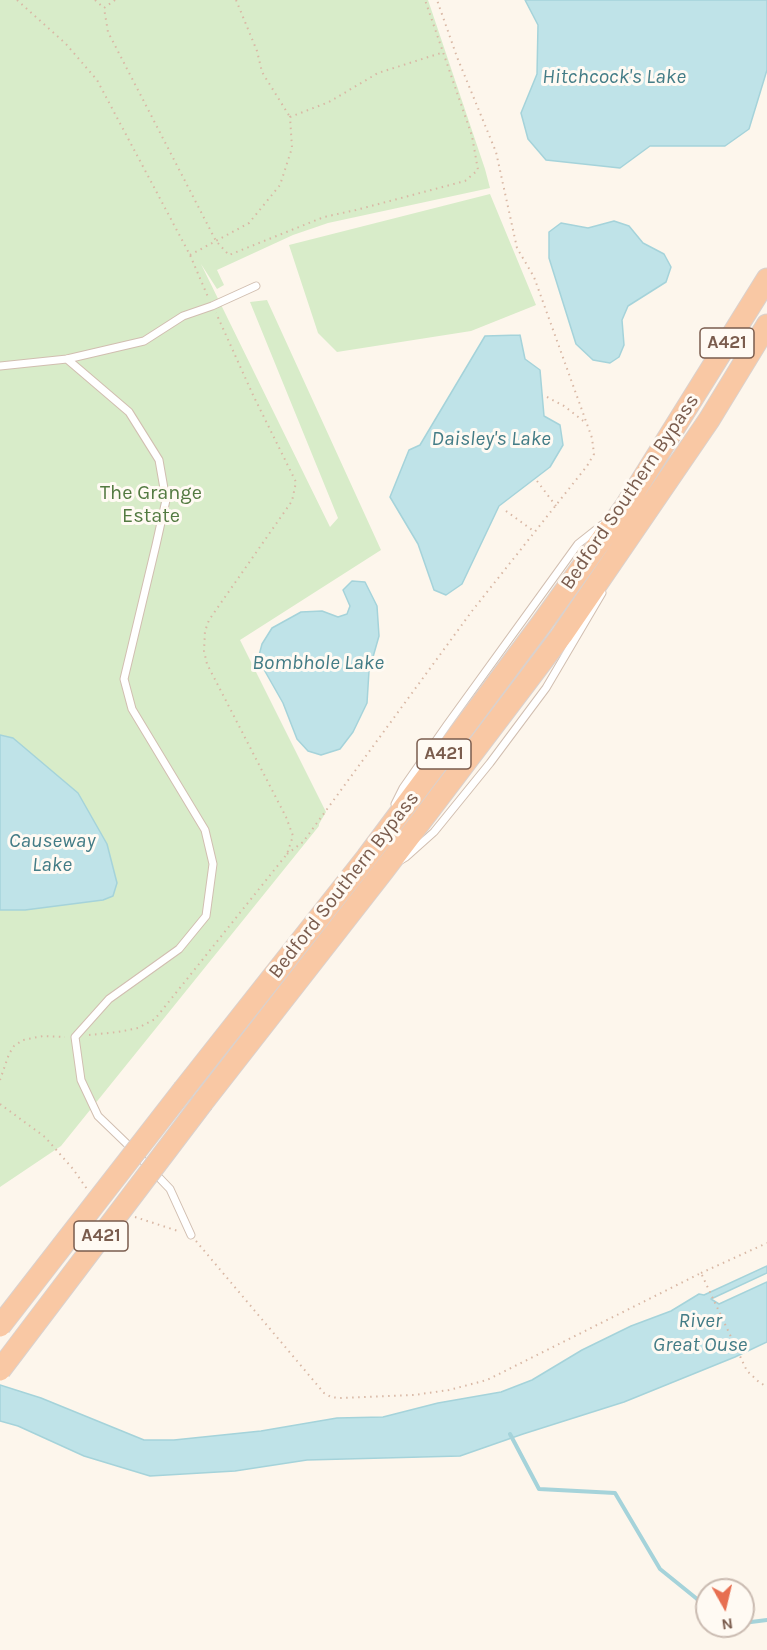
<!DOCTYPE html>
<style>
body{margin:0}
#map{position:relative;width:767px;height:1650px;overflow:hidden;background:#fdf6ec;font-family:Karla,sans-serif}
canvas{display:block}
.north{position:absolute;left:695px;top:1578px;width:60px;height:60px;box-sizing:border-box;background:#fffaf3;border:2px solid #cabbb1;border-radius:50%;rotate:172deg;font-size:16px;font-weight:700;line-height:24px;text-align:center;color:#7a5c4d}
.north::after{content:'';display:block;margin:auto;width:21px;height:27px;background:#e76f51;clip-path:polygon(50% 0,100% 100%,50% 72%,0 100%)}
</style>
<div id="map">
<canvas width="767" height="1650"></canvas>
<div class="north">N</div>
</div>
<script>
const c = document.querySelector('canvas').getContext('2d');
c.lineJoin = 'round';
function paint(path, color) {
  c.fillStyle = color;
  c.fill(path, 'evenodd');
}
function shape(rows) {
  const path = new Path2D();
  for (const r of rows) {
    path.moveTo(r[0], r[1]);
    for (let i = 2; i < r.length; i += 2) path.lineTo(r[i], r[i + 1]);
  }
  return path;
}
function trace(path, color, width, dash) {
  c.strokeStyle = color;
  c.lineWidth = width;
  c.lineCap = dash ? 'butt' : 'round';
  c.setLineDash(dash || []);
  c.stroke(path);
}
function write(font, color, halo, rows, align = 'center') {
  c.font = font + ' Karla,sans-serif';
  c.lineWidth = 6;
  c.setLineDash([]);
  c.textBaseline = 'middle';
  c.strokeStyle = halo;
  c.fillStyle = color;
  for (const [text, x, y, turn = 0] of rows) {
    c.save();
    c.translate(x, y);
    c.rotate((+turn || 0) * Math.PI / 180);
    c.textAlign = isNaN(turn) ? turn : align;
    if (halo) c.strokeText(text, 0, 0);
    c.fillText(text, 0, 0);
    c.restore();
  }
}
paint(shape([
 [0,0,428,0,485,169,490,188,328,223,293,235,217,270,224,285,217,289,201,264,330,527,338,518,250,302,267,300,381,550,240,640,326,812,319,824,319,826,61,1146,0,1187],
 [490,194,536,305,471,331,337,352,318,333,289,245]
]), '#d8ecc9');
const water = shape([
 [525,0,767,0,767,70,749,129,725,146,650,146,620,168,546,160,528,139,521,113,537,74,538,25,525,0],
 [614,221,629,226,643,243,664,254,671,267,666,282,628,306,622,320,624,345,619,357,610,363,593,360,576,344,549,258,549,232,561,223,588,228,614,221],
 [520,335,525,359,540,370,544,416,560,425,563,445,550,467,499,506,462,584,446,595,434,590,418,544,390,497,409,450,420,445,485,336,520,335],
 [352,581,365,582,377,606,379,636,369,671,367,703,353,732,340,749,321,755,308,751,297,739,283,703,258,659,262,644,272,628,301,612,322,611,338,617,347,614,350,606,343,590,352,581],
 [0,735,13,738,78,793,107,844,117,883,113,896,103,900,25,910,0,910,0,735],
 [767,1266,767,1273,711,1299,719,1304,767,1282,767,1342,735,1357,624,1402,523,1434,460,1456,307,1460,235,1471,150,1476,84,1456,18,1426,0,1421,0,1385,41,1398,144,1440,174,1440,261,1431,337,1418,383,1417,438,1403,501,1392,532,1380,582,1350,631,1326,671,1311,699,1294,704,1295,767,1266]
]);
paint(water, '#bfe3e8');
trace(water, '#a5d3da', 1.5);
trace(shape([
 [510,1434,539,1489,615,1493,660,1569,707,1607],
 [743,1623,767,1620]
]), '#a5d3da', 4);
const service = shape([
 [67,359,129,412,159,460,166,500,156,545,124,679,132,709,205,830,213,864,206,916,179,949,109,999,75,1037,81,1080,98,1116,126,1143,170,1189,191,1235],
 [0,366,67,359,144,341,183,316,212,306,256,286],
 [395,804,403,788,447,725,578,544,602,525],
 [401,860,406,857,434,832,490,763,546,688,602,593]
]);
const trunk = shape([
 [184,1089,367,857,542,623,625,507,767,279],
 [203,1102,384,870,562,635,709,420,767,325]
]);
trace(service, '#d1beb0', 9);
trace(trunk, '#dad1cd', 23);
trace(shape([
 [17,0,66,44,97,80,190,255,208,297],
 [95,0,104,8],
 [115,0,104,8,108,32,216,241,229,255,324,217,356,210,465,181,478,170,472,136,425,0],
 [236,0,257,51,262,72,290,117],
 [190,255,249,223,280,185,292,148,290,117,329,102,378,73,441,53],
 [547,397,564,406,586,423],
 [537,481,556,506],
 [506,511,535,532],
 [287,854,303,842,472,611,587,466,594,454,592,438,534,277,517,248,496,152,457,57,437,0],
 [89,1035,118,1032,138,1028,155,1019,287,854,293,836,286,817,207,664,204,651,205,631,209,620,292,501,296,482,253,395,216,313],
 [0,1080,9,1054,14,1046,23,1040,43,1036,65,1037],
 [0,1104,45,1137,73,1169,87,1189],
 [135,1217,178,1231],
 [196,1241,324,1393,331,1397,339,1398,414,1395,449,1390,487,1380,701,1273,747,1371,759,1382,767,1387],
 [701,1273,767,1243]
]), '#d9b8a5', 2, [1.5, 4.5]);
trace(service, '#fff', 7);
trace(trunk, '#f9c8a4', 21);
const trunkBridge = shape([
 [0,1326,184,1089],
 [0,1370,203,1102]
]);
trace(trunkBridge, '#dad1cd', 23, []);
trace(trunkBridge, '#f9c8a4', 21);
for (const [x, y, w] of [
 [727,343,54],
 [444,754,54],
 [101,1236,54]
]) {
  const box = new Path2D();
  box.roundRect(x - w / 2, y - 15, w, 30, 4.5);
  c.fillStyle = '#fffaf3';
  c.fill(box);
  trace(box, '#7a5c4d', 1.5);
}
write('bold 18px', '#7a5c4d', null, [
 ["A421",727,343],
 ["A421",444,754],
 ["A421",101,1236]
]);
write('20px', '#7a5c4d', '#fffaf3', [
 ["Bedford Southern Bypass",630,492,-56],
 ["Bedford Southern Bypass",344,885,-52]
]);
write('20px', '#537a41', '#fffaf3', [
 ["The Grange",151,493],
 ["Estate",151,516]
]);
write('italic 21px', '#437c86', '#fffaf3', [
 ["Hitchcock's Lake",614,77],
 ["Daisley's Lake",491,439],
 ["Bombhole Lake",318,663],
 ["Causeway",52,841],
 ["Lake",52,865],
 ["River",700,1321],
 ["Great Ouse",700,1345]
]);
</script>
